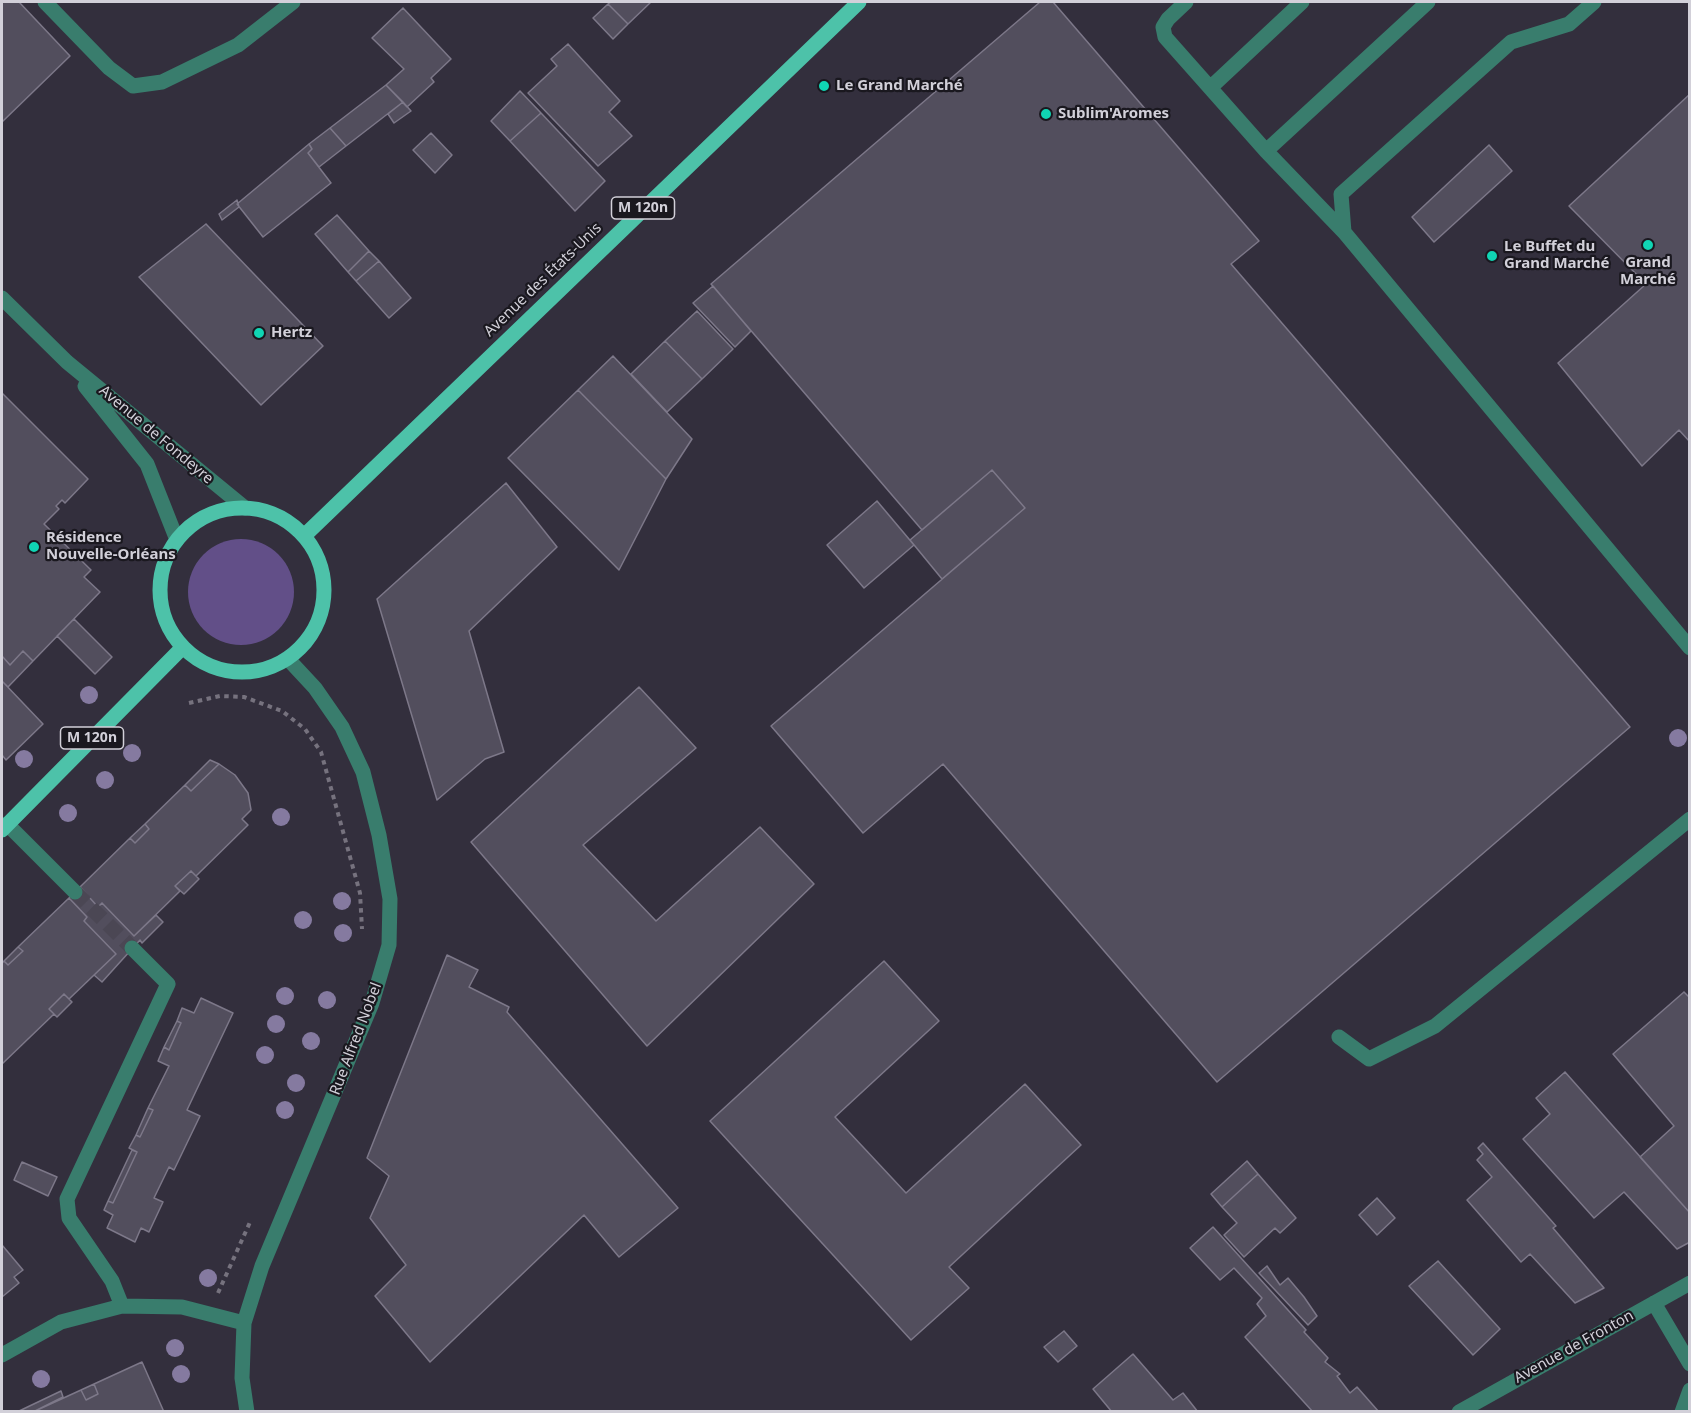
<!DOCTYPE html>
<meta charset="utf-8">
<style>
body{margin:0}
#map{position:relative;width:1691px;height:1413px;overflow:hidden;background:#332f3d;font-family:"Noto Sans",sans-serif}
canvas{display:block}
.frame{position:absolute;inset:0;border:3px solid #d2d0d9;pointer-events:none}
</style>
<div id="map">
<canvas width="1691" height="1413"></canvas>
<div class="frame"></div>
</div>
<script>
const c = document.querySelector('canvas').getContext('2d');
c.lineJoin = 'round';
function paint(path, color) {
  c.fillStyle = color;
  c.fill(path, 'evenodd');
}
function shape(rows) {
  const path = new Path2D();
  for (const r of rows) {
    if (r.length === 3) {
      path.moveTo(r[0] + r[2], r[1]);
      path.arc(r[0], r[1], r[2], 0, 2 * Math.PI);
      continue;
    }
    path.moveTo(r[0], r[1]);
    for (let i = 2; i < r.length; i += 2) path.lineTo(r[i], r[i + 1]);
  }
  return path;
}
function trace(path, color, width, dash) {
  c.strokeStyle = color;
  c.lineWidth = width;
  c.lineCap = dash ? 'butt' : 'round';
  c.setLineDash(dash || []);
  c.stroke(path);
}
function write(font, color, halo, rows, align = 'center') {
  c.font = font + ' "Noto Sans",sans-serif';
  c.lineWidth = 4.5;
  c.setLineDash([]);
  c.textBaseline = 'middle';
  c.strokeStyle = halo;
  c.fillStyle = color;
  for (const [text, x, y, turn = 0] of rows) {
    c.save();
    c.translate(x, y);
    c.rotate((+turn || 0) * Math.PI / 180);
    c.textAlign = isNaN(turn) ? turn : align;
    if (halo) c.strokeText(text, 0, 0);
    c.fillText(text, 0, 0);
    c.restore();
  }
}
paint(shape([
 [241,592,53]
]), '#624f88');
const building = shape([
 [2,2,19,2,70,56,2,122,2,2],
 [611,2,651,2,628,24,608,4,611,2],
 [1040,2,1053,2,1259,241,1231,264,1630,727,1217,1082,943,764,863,833,771,726,1025,508,992,470,922,530,711,284,1040,2],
 [608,4,628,24,613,39,593,18,608,4],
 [403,8,451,59,431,78,434,82,407,107,386,85,404,69,372,38,403,8],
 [568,44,620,101,609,112,632,136,598,166,528,93,557,66,551,59,568,44],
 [386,85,403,102,346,146,330,128,386,85],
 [520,91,541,113,510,141,491,121,520,91],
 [1690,94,1690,442,1679,430,1642,466,1558,363,1646,284,1569,206,1690,94],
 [403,102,411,111,394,123,388,114,403,102],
 [541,113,605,181,575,211,510,141,541,113],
 [330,128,346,146,319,167,308,153,312,149,309,144,330,128],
 [431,133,452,155,435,173,413,150,431,133],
 [309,144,312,149,308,153,331,183,263,237,237,204,309,144],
 [1489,145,1512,171,1434,242,1412,217,1489,145],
 [237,200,239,207,222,220,219,214,237,200],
 [337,215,369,251,348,272,315,234,337,215],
 [206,224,323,346,261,405,139,277,206,224],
 [369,251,379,261,356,281,348,272,369,251],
 [379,261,411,298,389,318,356,281,379,261],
 [713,286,751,331,735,347,693,303,713,286],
 [697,311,733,349,702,379,665,341,697,311],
 [665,341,702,379,667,412,631,374,665,341],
 [613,356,692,439,666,479,578,390,613,356],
 [578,390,666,479,619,570,508,458,578,390],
 [2,393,88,479,65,503,62,500,56,506,59,509,44,524,91,570,84,577,100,592,33,661,23,651,10,665,2,656,2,393],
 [992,470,1025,508,942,579,910,540,992,470],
 [506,483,557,547,469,631,504,752,485,759,437,800,377,599,506,483],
 [877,501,914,545,864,588,827,545,877,501],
 [74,619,112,657,95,674,57,636,74,619],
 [23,651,33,661,8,687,2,681,2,656,10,665,23,651],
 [2,681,43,724,6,760,2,755,2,681],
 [639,687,696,748,583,845,656,921,760,827,814,884,647,1046,471,842,639,687],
 [210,760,219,764,191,791,185,785,210,760],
 [219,764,235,775,248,793,251,810,242,819,248,825,196,876,191,871,175,886,180,891,134,936,102,903,98,907,80,887,130,838,135,843,149,829,145,824,185,785,191,791,219,764],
 [145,824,149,829,135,843,130,838,145,824],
 [191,871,199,879,184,894,175,886,191,871],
 [80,887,98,907,102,903,134,936,156,915,163,922,142,943,140,940,102,982,94,975,116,954,84,921,87,917,69,898,80,887],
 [69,898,87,917,84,921,116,954,69,999,64,994,49,1009,54,1014,2,1064,2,963,4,961,8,965,23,951,18,947,69,898],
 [18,947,23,951,8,965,4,961,18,947],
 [447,955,478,970,469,987,509,1007,507,1012,678,1208,619,1257,584,1215,430,1362,375,1296,406,1265,370,1218,389,1176,367,1158,447,955],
 [884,961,939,1021,835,1117,906,1193,1025,1084,1081,1145,949,1267,969,1288,911,1340,710,1121,884,961],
 [1684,992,1690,998,1690,1213,1640,1157,1674,1126,1613,1054,1684,992],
 [64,994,72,1002,57,1017,49,1009,64,994],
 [201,998,233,1013,187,1110,200,1116,174,1170,169,1167,154,1198,163,1202,149,1232,141,1228,135,1242,107,1228,113,1215,104,1210,108,1201,113,1203,137,1152,129,1148,136,1135,140,1137,153,1110,148,1108,169,1066,158,1061,164,1047,169,1050,181,1023,177,1021,182,1008,194,1013,201,998],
 [177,1021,181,1023,169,1050,164,1047,177,1021],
 [1565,1072,1690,1213,1690,1242,1677,1249,1624,1192,1594,1218,1523,1139,1550,1114,1536,1098,1565,1072],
 [148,1108,153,1110,140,1137,136,1135,148,1108],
 [1483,1143,1556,1226,1553,1228,1604,1288,1575,1303,1530,1254,1521,1262,1467,1200,1492,1177,1477,1160,1483,1154,1478,1148,1483,1143],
 [132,1150,137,1152,113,1203,108,1201,132,1150],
 [1247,1161,1258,1174,1222,1207,1211,1194,1247,1161],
 [22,1162,57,1177,48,1196,14,1180,22,1162],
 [1258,1174,1296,1218,1280,1233,1275,1228,1244,1257,1224,1235,1237,1223,1222,1207,1258,1174],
 [1377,1198,1395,1218,1377,1235,1359,1215,1377,1198],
 [1213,1227,1306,1330,1304,1332,1328,1358,1325,1362,1340,1374,1337,1376,1350,1393,1357,1387,1379,1412,1313,1412,1245,1337,1266,1316,1257,1304,1262,1298,1234,1268,1220,1280,1190,1248,1213,1227],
 [2,1245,23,1270,14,1277,19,1283,2,1297,2,1245],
 [1438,1261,1500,1329,1473,1355,1409,1286,1438,1261],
 [1267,1266,1280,1285,1288,1278,1304,1297,1317,1316,1308,1325,1259,1273,1267,1266],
 [1064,1331,1077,1346,1058,1362,1044,1347,1064,1331],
 [1133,1354,1173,1400,1183,1393,1198,1412,1112,1412,1093,1389,1133,1354],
 [142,1362,164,1412,33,1412,81,1390,86,1400,98,1394,94,1384,142,1362],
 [94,1384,98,1394,86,1400,81,1390,94,1384],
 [61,1391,63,1397,33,1412,17,1412,61,1391]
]);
paint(building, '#524e5d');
trace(building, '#7d7889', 1.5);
trace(shape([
 [75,892,132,948]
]), '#4b4754', 15, [15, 8]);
trace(shape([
 [189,703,220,696,244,697,282,711,305,729,321,752,360,893,362,929],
 [218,1293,251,1220]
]), '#76727e', 4, [4.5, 4.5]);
trace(shape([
 [45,2,109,68,133,86,162,82,238,45,293,2],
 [1186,2,1168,19,1163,27,1165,37,1266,151,1344,232],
 [1594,2,1569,24,1511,42,1341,194,1344,232,1690,648],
 [1210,88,1302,2],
 [1266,151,1428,2],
 [2,298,67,362,245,508],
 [85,386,147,464,177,540],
 [7,824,75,892],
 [1339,1037,1369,1059,1435,1026,1690,819],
 [1654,1303,1690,1364],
 [122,1306,112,1281,69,1218,67,1199,168,984,132,948],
 [2,1355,61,1322,122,1306,182,1307,244,1323],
 [247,1412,242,1378,244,1323,262,1266,372,1003,389,945,390,899,379,835,363,772,342,727,315,688,288,659],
 [1459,1412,1690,1283],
 [1682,1412,1690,1390]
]), '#397d6d', 15);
trace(shape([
 [242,590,82],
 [304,536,859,2],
 [2,830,183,647]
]), '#4dc2a9', 15);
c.fillStyle = '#857aa0';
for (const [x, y] of [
 [89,695],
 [1678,738],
 [132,753],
 [24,759],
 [105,780],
 [68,813],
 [281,817],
 [342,901],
 [303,920],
 [343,933],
 [285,996],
 [327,1000],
 [276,1024],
 [311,1041],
 [265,1055],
 [296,1083],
 [285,1110],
 [208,1278],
 [175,1348],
 [181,1374],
 [41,1379]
]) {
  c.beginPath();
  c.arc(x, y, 9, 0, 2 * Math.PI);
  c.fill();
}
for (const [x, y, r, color] of [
 [824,86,6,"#10d5b4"],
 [1046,114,6,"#10d5b4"],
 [1648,245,6,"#10d5b4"],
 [1492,256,6,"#10d5b4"],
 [259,333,6,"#10d5b4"],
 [34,547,6,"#10d5b4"]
]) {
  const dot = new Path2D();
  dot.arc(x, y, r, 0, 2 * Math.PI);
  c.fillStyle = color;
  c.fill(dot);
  trace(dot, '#1a181f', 2);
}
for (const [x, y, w] of [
 [643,208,63],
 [92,738,63]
]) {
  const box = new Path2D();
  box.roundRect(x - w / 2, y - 11, w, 22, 4.5);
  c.fillStyle = '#1a181f';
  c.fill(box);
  trace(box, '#d2d0d9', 1.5);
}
write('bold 14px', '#d2d0d9', null, [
 ["M 120n",643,208],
 ["M 120n",92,738]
]);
write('bold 15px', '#d2d0d9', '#1a181f', [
 ["Le Grand Marché",836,86],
 ["Sublim'Aromes",1058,114],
 ["Le Buffet du",1504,247],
 ["Grand Marché",1504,264],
 ["Grand",1648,263,"center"],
 ["Marché",1648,280,"center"],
 ["Hertz",271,333],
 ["Résidence",46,538],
 ["Nouvelle-Orléans",46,555]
], 'left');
write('15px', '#d2d0d9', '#1a181f', [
 ["Avenue des États-Unis",543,280,-44],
 ["Avenue de Fondeyre",156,435,40],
 ["Rue Alfred Nobel",356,1039,-69],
 ["Avenue de Fronton",1574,1347,-29]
]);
</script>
